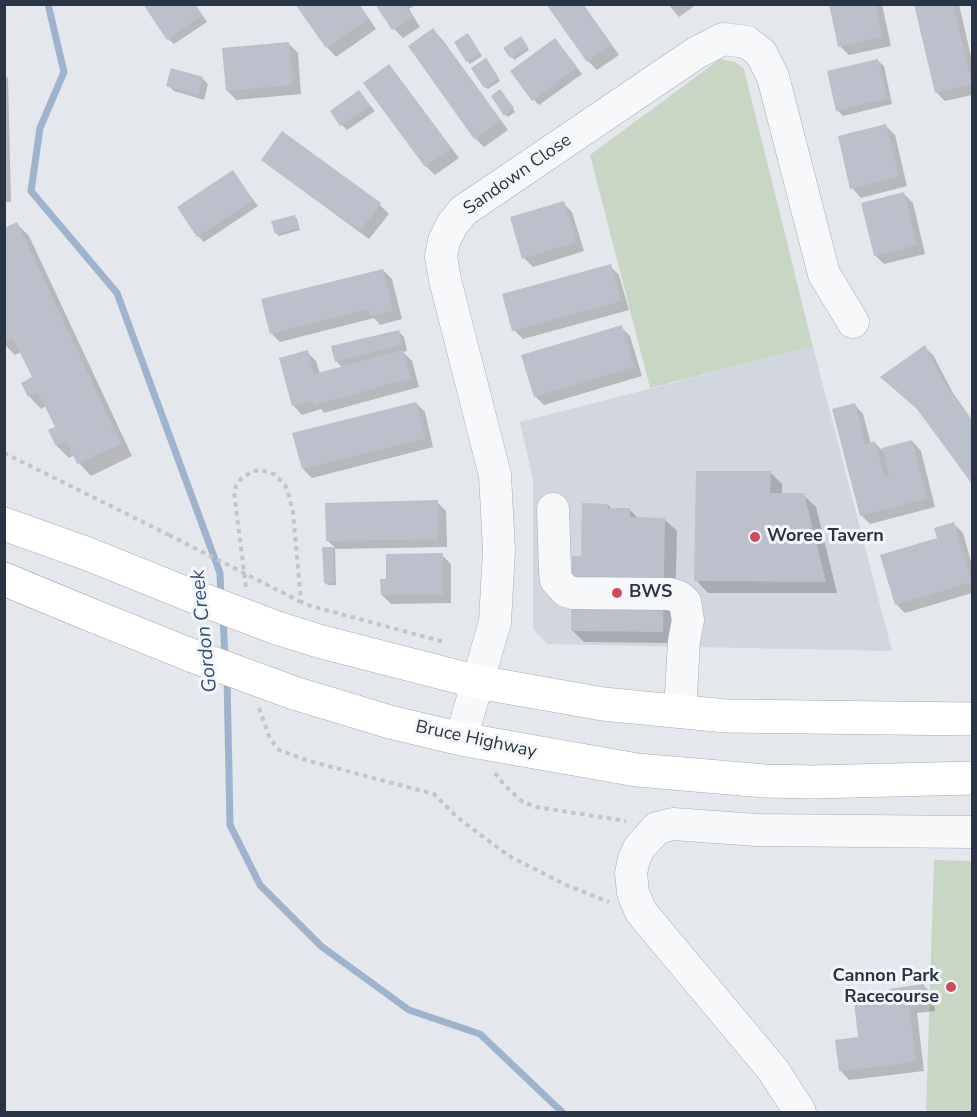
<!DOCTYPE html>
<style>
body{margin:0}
#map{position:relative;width:977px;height:1117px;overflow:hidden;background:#e4e7ec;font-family:"Nunito Sans",sans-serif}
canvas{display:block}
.frame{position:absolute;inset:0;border:6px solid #2b3445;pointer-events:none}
</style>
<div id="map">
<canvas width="977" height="1117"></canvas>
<div class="frame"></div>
</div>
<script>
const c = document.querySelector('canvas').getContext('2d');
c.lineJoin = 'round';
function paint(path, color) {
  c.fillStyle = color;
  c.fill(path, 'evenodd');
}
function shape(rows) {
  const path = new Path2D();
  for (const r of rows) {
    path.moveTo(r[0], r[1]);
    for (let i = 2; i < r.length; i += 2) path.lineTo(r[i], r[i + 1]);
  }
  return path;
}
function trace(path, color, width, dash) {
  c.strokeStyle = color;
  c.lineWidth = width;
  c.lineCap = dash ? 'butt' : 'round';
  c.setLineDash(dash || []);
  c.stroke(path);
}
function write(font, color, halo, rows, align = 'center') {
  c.font = font + ' "Nunito Sans",sans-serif';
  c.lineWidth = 6;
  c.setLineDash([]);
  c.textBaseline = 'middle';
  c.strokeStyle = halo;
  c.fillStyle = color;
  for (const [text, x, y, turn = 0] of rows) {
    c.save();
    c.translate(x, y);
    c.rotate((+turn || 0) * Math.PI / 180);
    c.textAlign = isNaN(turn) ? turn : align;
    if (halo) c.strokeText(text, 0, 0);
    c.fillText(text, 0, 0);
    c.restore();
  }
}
paint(shape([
 [813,347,892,651,547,644,533,629,533,480,520,422]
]), '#d2d6de');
paint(shape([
 [720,59,735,62,744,69,813,347,650,388,590,155],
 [934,860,972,861,972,1112,926,1112]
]), '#c9d6c5');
paint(shape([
 [195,4,207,22,174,44,168,39],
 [297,4,359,4,376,29,336,57,327,47],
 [377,4,416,4,409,9,420,27,403,38,394,29],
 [547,4,583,4,619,55,597,70,588,61],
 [668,4,697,4,679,17],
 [831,4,882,4,891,46,849,55,840,46],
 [915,4,959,4,972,61,972,95,945,101,936,92],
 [433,30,442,39,508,130,484,147,475,138],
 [470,37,482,56,470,64,467,61],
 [523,40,529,50,514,60,506,48],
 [555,40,582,74,539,105,534,100],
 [289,44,298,53,301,94,236,100,227,90],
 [878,61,884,66,892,104,843,116,837,110],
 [488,62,500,81,488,89,485,87],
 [388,66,397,75,459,158,435,175,426,166,365,83],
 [4,75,8,78,11,202,4,202],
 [202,78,208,84,204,100,174,91,168,85],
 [359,92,375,111,347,130,342,125],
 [502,93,515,112,508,117,506,115],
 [886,126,895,135,907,186,861,198,852,188],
 [263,159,380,205,389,214,369,239,272,168],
 [233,172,258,206,204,242,198,236],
 [904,194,913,203,925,254,884,264,875,255],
 [563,203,572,212,584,251,533,267,524,258],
 [294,216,297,219,300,230,279,236,276,233],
 [17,224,29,236,132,456,91,476,79,463,75,455,69,458,57,446,57,428,46,406,41,409,29,396,23,383,34,378,21,352,15,355,4,344,4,229],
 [610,266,619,275,629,310,523,339,514,330],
 [383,270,392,279,402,319,380,325,374,318,280,342,271,333],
 [621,327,630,336,642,376,544,405,535,396],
 [398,331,404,337,407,351,403,352,412,361,419,387,324,413,321,409,302,415,293,405,307,352,316,361,320,374,343,368,336,361],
 [924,347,933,355,953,393,972,420,972,481,921,412],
 [416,403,425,412,433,447,312,478,303,469],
 [854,404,863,414,871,444,875,443,885,453,912,441,921,451,935,507,870,524,861,515],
 [770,472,782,484,782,495,803,495,816,507,837,593,708,593,696,580],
 [437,502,446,511,447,547,335,549,336,585,328,585,325,583,324,548,335,548,327,540],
 [608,505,612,509,630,510,639,519,664,519,677,531,674,643,584,642,572,630,582,557],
 [954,524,963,533,972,565,972,593,905,613,896,604,939,539],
 [442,555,451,564,451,603,391,604,382,595],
 [924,986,933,995,935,1011,917,1013,924,1071,849,1080,840,1070,860,1039,891,999]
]), '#0003');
trace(shape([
 [48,4,64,72,40,128,31,191,117,293,220,573,221,598],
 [223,618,225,658],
 [227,678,230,825,260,885,321,946,409,1010,480,1034,562,1112]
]), '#9fb4cc', 7);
paint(shape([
 [143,4,195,4,202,15,167,40],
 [295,4,358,4,368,19,326,48],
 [375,4,404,4,412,17,392,30],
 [546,4,582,4,611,45,587,62],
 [829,4,875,4,882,37,838,47],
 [914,4,953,4,972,84,935,93],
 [433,28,500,120,474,139,408,46],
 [468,33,480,53,466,62,454,42],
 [521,36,528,47,510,58,503,48],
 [555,38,577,67,532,101,510,71],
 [289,42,293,85,226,91,222,48],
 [486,58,499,78,484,88,471,68],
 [878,59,887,98,836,111,827,71],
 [389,64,451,148,425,167,363,83],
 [171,68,203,77,198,95,166,86],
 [500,89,514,108,504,116,491,96],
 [359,90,370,105,340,126,330,111],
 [886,124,899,177,850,189,838,136],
 [282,131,381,203,360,231,261,160],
 [233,170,253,200,197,237,177,207],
 [904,192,917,245,874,256,861,203],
 [564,201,576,242,522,259,510,217],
 [295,215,298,228,275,234,271,221],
 [17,222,121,444,77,464,67,441,56,446,48,430,55,427,38,392,28,397,21,383,32,377,13,338,4,342,4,228],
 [611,264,621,301,512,331,502,294],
 [383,269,393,310,370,316,368,309,270,334,261,299],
 [622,325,634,367,534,397,521,355],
 [399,330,402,345,335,362,331,346],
 [925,345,944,383,972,421,972,484,917,409,880,377],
 [308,350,314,374,403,350,411,378,314,405,313,400,292,406,279,358],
 [416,402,425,438,302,469,292,433],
 [855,403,865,444,875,441,884,477,889,476,882,448,912,440,927,498,860,516,832,409],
 [696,471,771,471,770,493,804,493,826,582,694,581],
 [438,500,438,539,326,541,325,503],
 [582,503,608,504,608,508,630,508,630,517,665,518,663,632,571,631,572,556,581,556],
 [954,522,972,582,895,605,880,555,937,538,934,528],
 [322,547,333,547,334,583,324,583],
 [443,553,443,595,381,595,380,579,386,579,386,554],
 [924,984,927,1002,909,1005,916,1062,839,1071,835,1040,858,1037,854,1001,890,997,889,989]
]), '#bbc0ca');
const minor = shape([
 [553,509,555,571,556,580,566,591,573,593,670,594,679,597,685,602,688,620,684,641,680,712],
 [461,739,495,622,499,550,495,475,445,280,441,257,444,241,452,225,463,211,696,53,723,39,747,42,761,53,773,77,824,274,853,322],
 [800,1112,773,1070,641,912,633,893,631,873,634,859,639,848,657,828,673,824,757,830,972,832]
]);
const major = shape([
 [4,524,88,554,190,595],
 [86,613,193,656],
 [277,628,322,642,478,682,603,704,726,716,972,719],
 [294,693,390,722,461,739,637,770,765,781,813,782,972,778]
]);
const highway = shape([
 [4,579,86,613]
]);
trace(minor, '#a9aeb7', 33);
trace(major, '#a3abb8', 34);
trace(highway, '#8b94a3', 34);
trace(shape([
 [4,453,169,535],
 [246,587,234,492,237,483,242,478,253,471,260,470,274,474,285,485,288,492,293,512,301,602,311,606,444,642],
 [259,708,270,739,279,750,309,761,434,794,458,818,509,856,566,885,609,902],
 [495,773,505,786,523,802,536,807,626,821]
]), '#c2c5cb', 4, [4.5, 4.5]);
trace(minor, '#f7f8fa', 32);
trace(major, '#fff', 33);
trace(highway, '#fff', 33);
const majorBridge = shape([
 [190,595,277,628],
 [193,656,294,693]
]);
trace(majorBridge, '#a3abb8', 34, []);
trace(shape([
 [169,535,301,602]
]), '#c2c5cb', 4, [4.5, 4.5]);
trace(majorBridge, '#fff', 33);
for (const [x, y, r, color] of [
 [755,537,6,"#d1495b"],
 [617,593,6,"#d1495b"],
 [951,987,6,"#d1495b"]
]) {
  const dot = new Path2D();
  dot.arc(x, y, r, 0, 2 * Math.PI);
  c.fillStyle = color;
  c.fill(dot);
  trace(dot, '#f4f6f9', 2);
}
write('18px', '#2b3445', '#f4f6f9', [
 ["Sandown Close",518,175,-35],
 ["Bruce Highway",476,740,12]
]);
write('bold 18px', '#2b3445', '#f4f6f9', [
 ["Woree Tavern",767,537],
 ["BWS",629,593],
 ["Cannon Park",939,977,"right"],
 ["Racecourse",939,998,"right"]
], 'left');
write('italic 20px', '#34527a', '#f4f6f9', [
 ["Gordon Creek",205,631,-96]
]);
</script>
